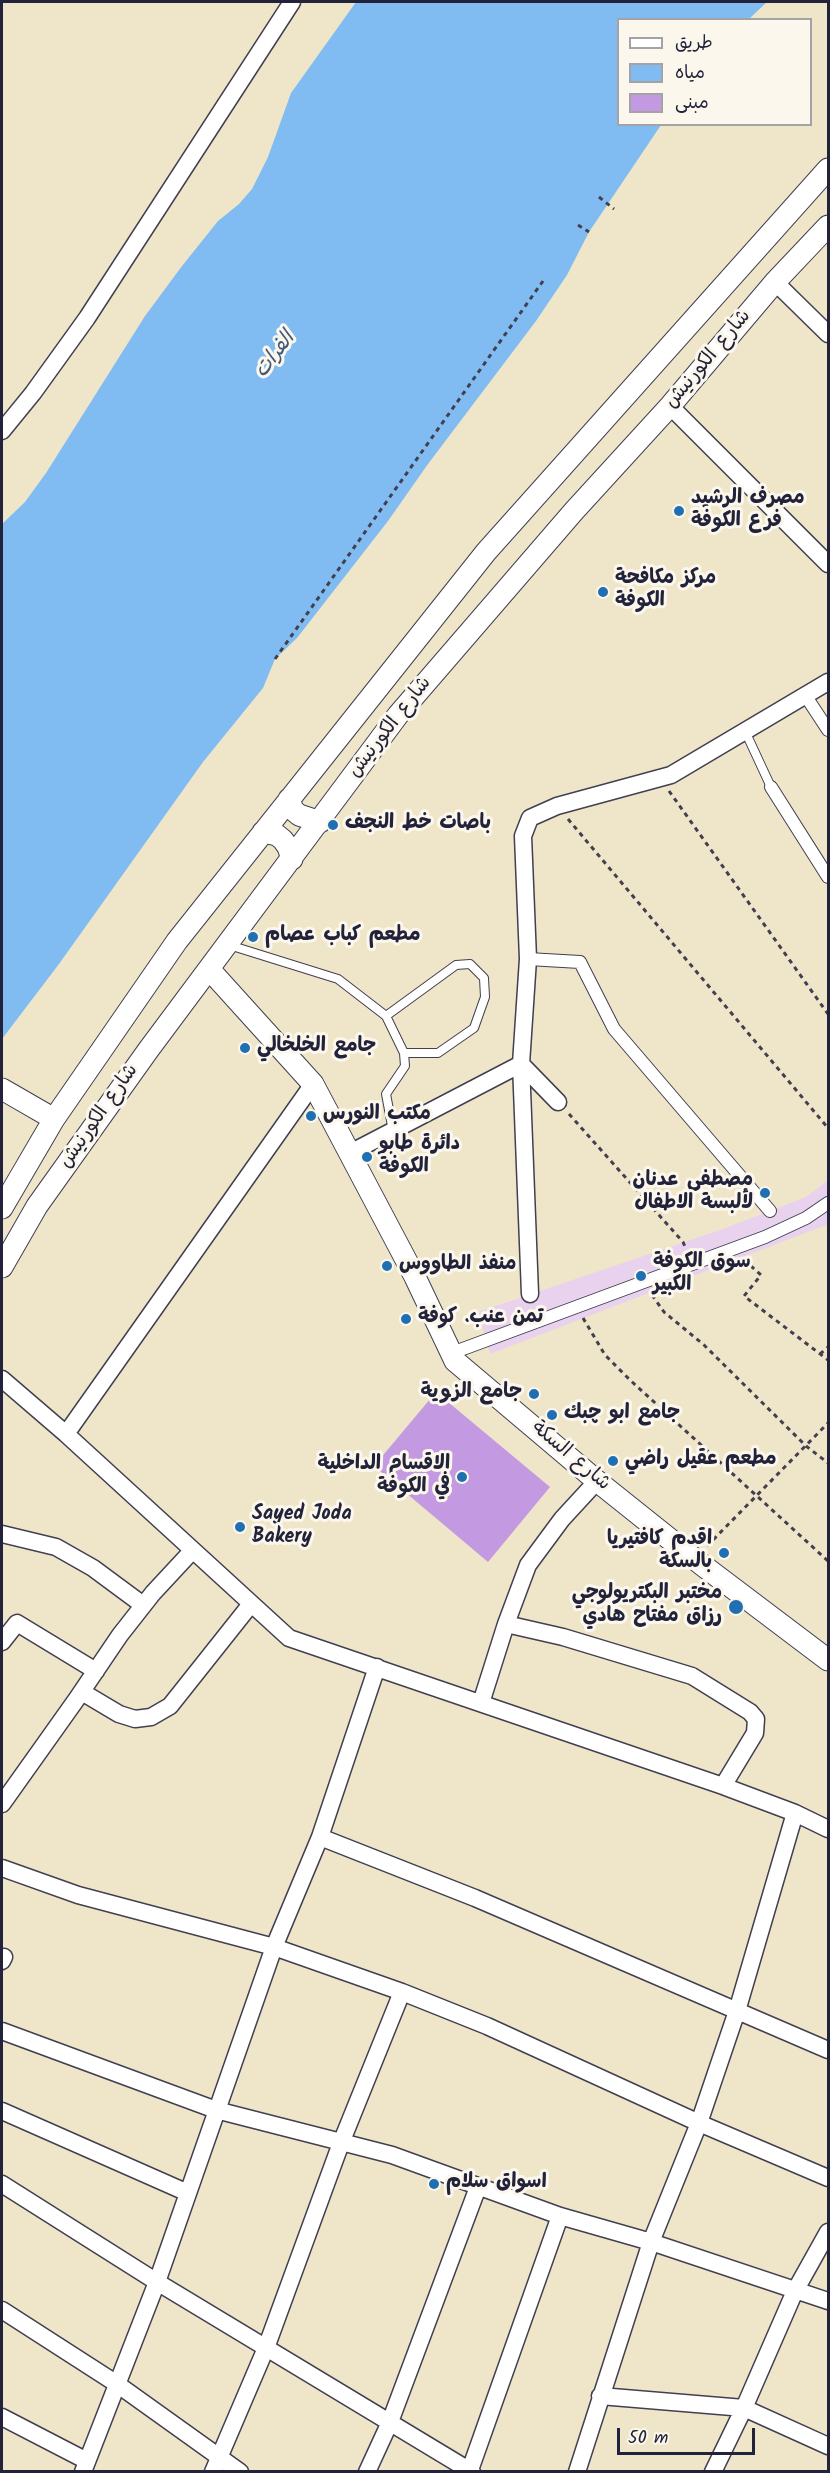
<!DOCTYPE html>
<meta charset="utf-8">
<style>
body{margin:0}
#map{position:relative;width:830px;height:2473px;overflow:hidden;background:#efe6ca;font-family:Kalam,"Playpen Sans Arabic",sans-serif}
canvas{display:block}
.frame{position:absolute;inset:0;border:3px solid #22223b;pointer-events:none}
.legend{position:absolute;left:617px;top:18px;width:195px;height:108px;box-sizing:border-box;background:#fbf7ec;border:2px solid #a4a2a5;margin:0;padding:8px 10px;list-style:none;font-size:18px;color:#22223b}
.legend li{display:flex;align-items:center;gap:12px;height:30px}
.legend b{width:30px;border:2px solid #a4a2a5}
.scale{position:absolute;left:617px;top:2428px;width:138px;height:27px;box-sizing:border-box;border:3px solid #22223b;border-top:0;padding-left:8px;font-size:18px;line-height:21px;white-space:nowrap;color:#22223b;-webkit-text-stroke:4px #fbf7ec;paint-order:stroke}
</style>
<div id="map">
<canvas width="830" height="2473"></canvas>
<div class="frame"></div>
<ul class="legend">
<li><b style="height:8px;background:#fff"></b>طريق</li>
<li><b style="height:16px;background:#80bcf2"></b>مياه</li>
<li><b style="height:16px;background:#c399e1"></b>مبنى</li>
</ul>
<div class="scale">50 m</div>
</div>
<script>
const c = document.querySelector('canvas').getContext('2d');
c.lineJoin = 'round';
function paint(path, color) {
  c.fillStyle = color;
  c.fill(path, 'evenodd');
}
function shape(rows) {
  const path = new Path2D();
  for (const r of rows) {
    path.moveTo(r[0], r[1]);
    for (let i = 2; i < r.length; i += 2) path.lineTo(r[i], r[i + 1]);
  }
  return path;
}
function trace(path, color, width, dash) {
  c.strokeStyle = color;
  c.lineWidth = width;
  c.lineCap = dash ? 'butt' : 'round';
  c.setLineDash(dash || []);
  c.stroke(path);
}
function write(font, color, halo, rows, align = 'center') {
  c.font = font + ' Kalam,"Playpen Sans Arabic",sans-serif';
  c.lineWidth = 6;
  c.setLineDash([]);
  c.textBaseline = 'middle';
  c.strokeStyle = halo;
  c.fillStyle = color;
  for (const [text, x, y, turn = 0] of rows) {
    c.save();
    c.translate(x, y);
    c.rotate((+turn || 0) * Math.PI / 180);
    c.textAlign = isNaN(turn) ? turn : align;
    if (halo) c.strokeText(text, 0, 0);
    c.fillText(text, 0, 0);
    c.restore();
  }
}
paint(shape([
 [828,1180,828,1223,826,1225,490,1354,478,1312,720,1230,806,1197]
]), '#e9d2ed');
paint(shape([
 [356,2,767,2,749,19,618,20,618,124,661,125,589,232,567,275,536,321,428,464,388,521,297,638,275,659,263,688,203,762,59,964,2,1039,2,524,25,502,46,473,145,316,182,266,218,221,239,204,252,189,268,157,291,93]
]), '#80bcf2');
paint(shape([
 [436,1392,550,1487,488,1562,374,1466]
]), '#c399e1');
const service = shape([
 [745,731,771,787],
 [229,945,338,979,386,1016,404,1053,405,1066,386,1094,393,1131],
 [386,1016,456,965,470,964,484,978,485,997,474,1028,438,1053,404,1053]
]);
const pedestrian = shape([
 [805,695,828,730],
 [771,787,828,877],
 [528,959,580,962,614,1029,770,1211],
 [452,1353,765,1237,806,1218,828,1203]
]);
const minor = shape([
 [775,282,828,334],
 [670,406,828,564],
 [2,431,33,393,87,318,292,2],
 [350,1153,521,1064,558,1102],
 [530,1294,521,1064,528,959,523,836,530,818,557,806,671,775,828,682],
 [2,1379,66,1434,289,1638,723,1786,795,1813,828,1829],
 [66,1434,313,1084],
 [2,1534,56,1547,93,1568,143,1605],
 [506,1624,563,1637,692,1676,750,1712,756,1719,755,1733,723,1786],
 [2,1642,17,1623,96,1671],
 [82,1692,119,1714,135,1719,151,1717,170,1706,251,1604],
 [481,1703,506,1624,528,1565,562,1519,597,1481],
 [2,1804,76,1700,120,1635,153,1593,192,1551],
 [320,1837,475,1898,828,2050],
 [2,1868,78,1895,274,1947,402,1992,487,2026,699,2123,828,2178],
 [2,1961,4,1957],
 [2,2031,216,2110,392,2155,560,2216,651,2242,828,2301],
 [2,2111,188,2193],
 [2,2184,157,2282,472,2472],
 [2,2310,117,2384,240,2472],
 [600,2396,744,2408,828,2446],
 [2,2417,87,2461],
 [470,2470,560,2216],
 [83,2472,157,2282,274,1947,320,1837,377,1667],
 [213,2472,266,2348,341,2143,402,1992],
 [367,2472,390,2422,478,2187],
 [577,2472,651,2242,699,2123,737,2011,795,1813],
 [713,2472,744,2408,795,2291,828,2232]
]);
const tertiary = shape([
 [289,799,293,810,299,815,320,822],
 [263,832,277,835,283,840,288,847,292,859],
 [209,969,313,1084,415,1277,455,1361,597,1481,701,1564,828,1660],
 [2,1089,54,1119],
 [2,1208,54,1119,177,941,486,552,828,169],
 [2,1267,37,1206,149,1049,398,715,574,511,670,406,775,282,828,226]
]);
trace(service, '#413f50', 10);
trace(pedestrian, '#413f50', 14);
trace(minor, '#413f50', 19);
trace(tertiary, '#413f50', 23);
trace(shape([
 [599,197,614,209],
 [578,225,589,232],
 [275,659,543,281],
 [669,791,828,1014],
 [568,819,828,1128],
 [569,1114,683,1242,686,1249],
 [744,1260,761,1275,744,1296,828,1360],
 [652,1295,664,1312,704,1345,806,1446,828,1463],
 [583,1318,605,1355,630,1380,828,1561],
 [820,1354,828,1347],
 [707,1546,828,1423]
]), '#413f50', 3, [4.5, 4.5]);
trace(service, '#fff', 8);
trace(pedestrian, '#fff', 12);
trace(minor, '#fff', 16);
trace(tertiary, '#fff', 21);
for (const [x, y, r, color] of [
 [679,511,6,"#1f6fb2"],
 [603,592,6,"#1f6fb2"],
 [333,825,6,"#1f6fb2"],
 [253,937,6,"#1f6fb2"],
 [245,1048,6,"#1f6fb2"],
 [311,1116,6,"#1f6fb2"],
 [367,1157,6,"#1f6fb2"],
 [765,1193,6,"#1f6fb2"],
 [387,1266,6,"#1f6fb2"],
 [641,1276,6,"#1f6fb2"],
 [406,1319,6,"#1f6fb2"],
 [534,1394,6,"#1f6fb2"],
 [552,1415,6,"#1f6fb2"],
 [613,1461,6,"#1f6fb2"],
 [462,1477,6,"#1f6fb2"],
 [240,1527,6,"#1f6fb2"],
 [724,1553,6,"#1f6fb2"],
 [736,1607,8,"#1f6fb2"],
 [434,2184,6,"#1f6fb2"]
]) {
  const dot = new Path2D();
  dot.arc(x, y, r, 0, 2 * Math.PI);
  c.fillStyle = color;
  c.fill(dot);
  trace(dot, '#fbf7ec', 2);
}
write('20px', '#22223b', '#fbf7ec', [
 ["شارع الكورنيش",709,360,-50],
 ["شارع الكورنيش",391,728,-52],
 ["شارع الكورنيش",100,1117,-55],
 ["شارع السكة",570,1457,40]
]);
write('bold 20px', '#22223b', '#fbf7ec', [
 ["مصرف الرشيد",691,500],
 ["فرع الكوفة",691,523],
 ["مركز مكافحة",615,580],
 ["الكوفة",615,603],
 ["باصات خط النجف",345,825],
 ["مطعم كباب عصام",265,937],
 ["جامع الخلخالي",257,1048],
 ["مكتب النورس",323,1116],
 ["دائرة طابو",379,1146],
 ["الكوفة",379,1169],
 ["مصطفى عدنان",753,1182,"right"],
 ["لألبسة الاطفال",753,1205,"right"],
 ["سوق الكوفة",653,1264],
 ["الكبير",653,1287],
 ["منفذ الطاووس",399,1266],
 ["تمن عنب. كوفة",418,1319],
 ["جامع الزوية",522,1394,"right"],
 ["جامع ابو چبك",564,1415],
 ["مطعم عقيل راضي",625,1461],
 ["الاقسام الداخلية",450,1466,"right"],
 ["في الكوفة",450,1489,"right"],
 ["Sayed Joda",252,1516],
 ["Bakery",252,1539],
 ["اقدم كافتيريا",712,1541,"right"],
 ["بالسكة",712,1564,"right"],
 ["مختبر البكتريولوجي",722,1595,"right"],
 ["رزاق مفتاح هادي",722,1618,"right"],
 ["اسواق سلام",446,2184]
], 'left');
write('italic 21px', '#43587b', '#fbf7ec', [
 ["الفرات",276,356,-52]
]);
</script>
